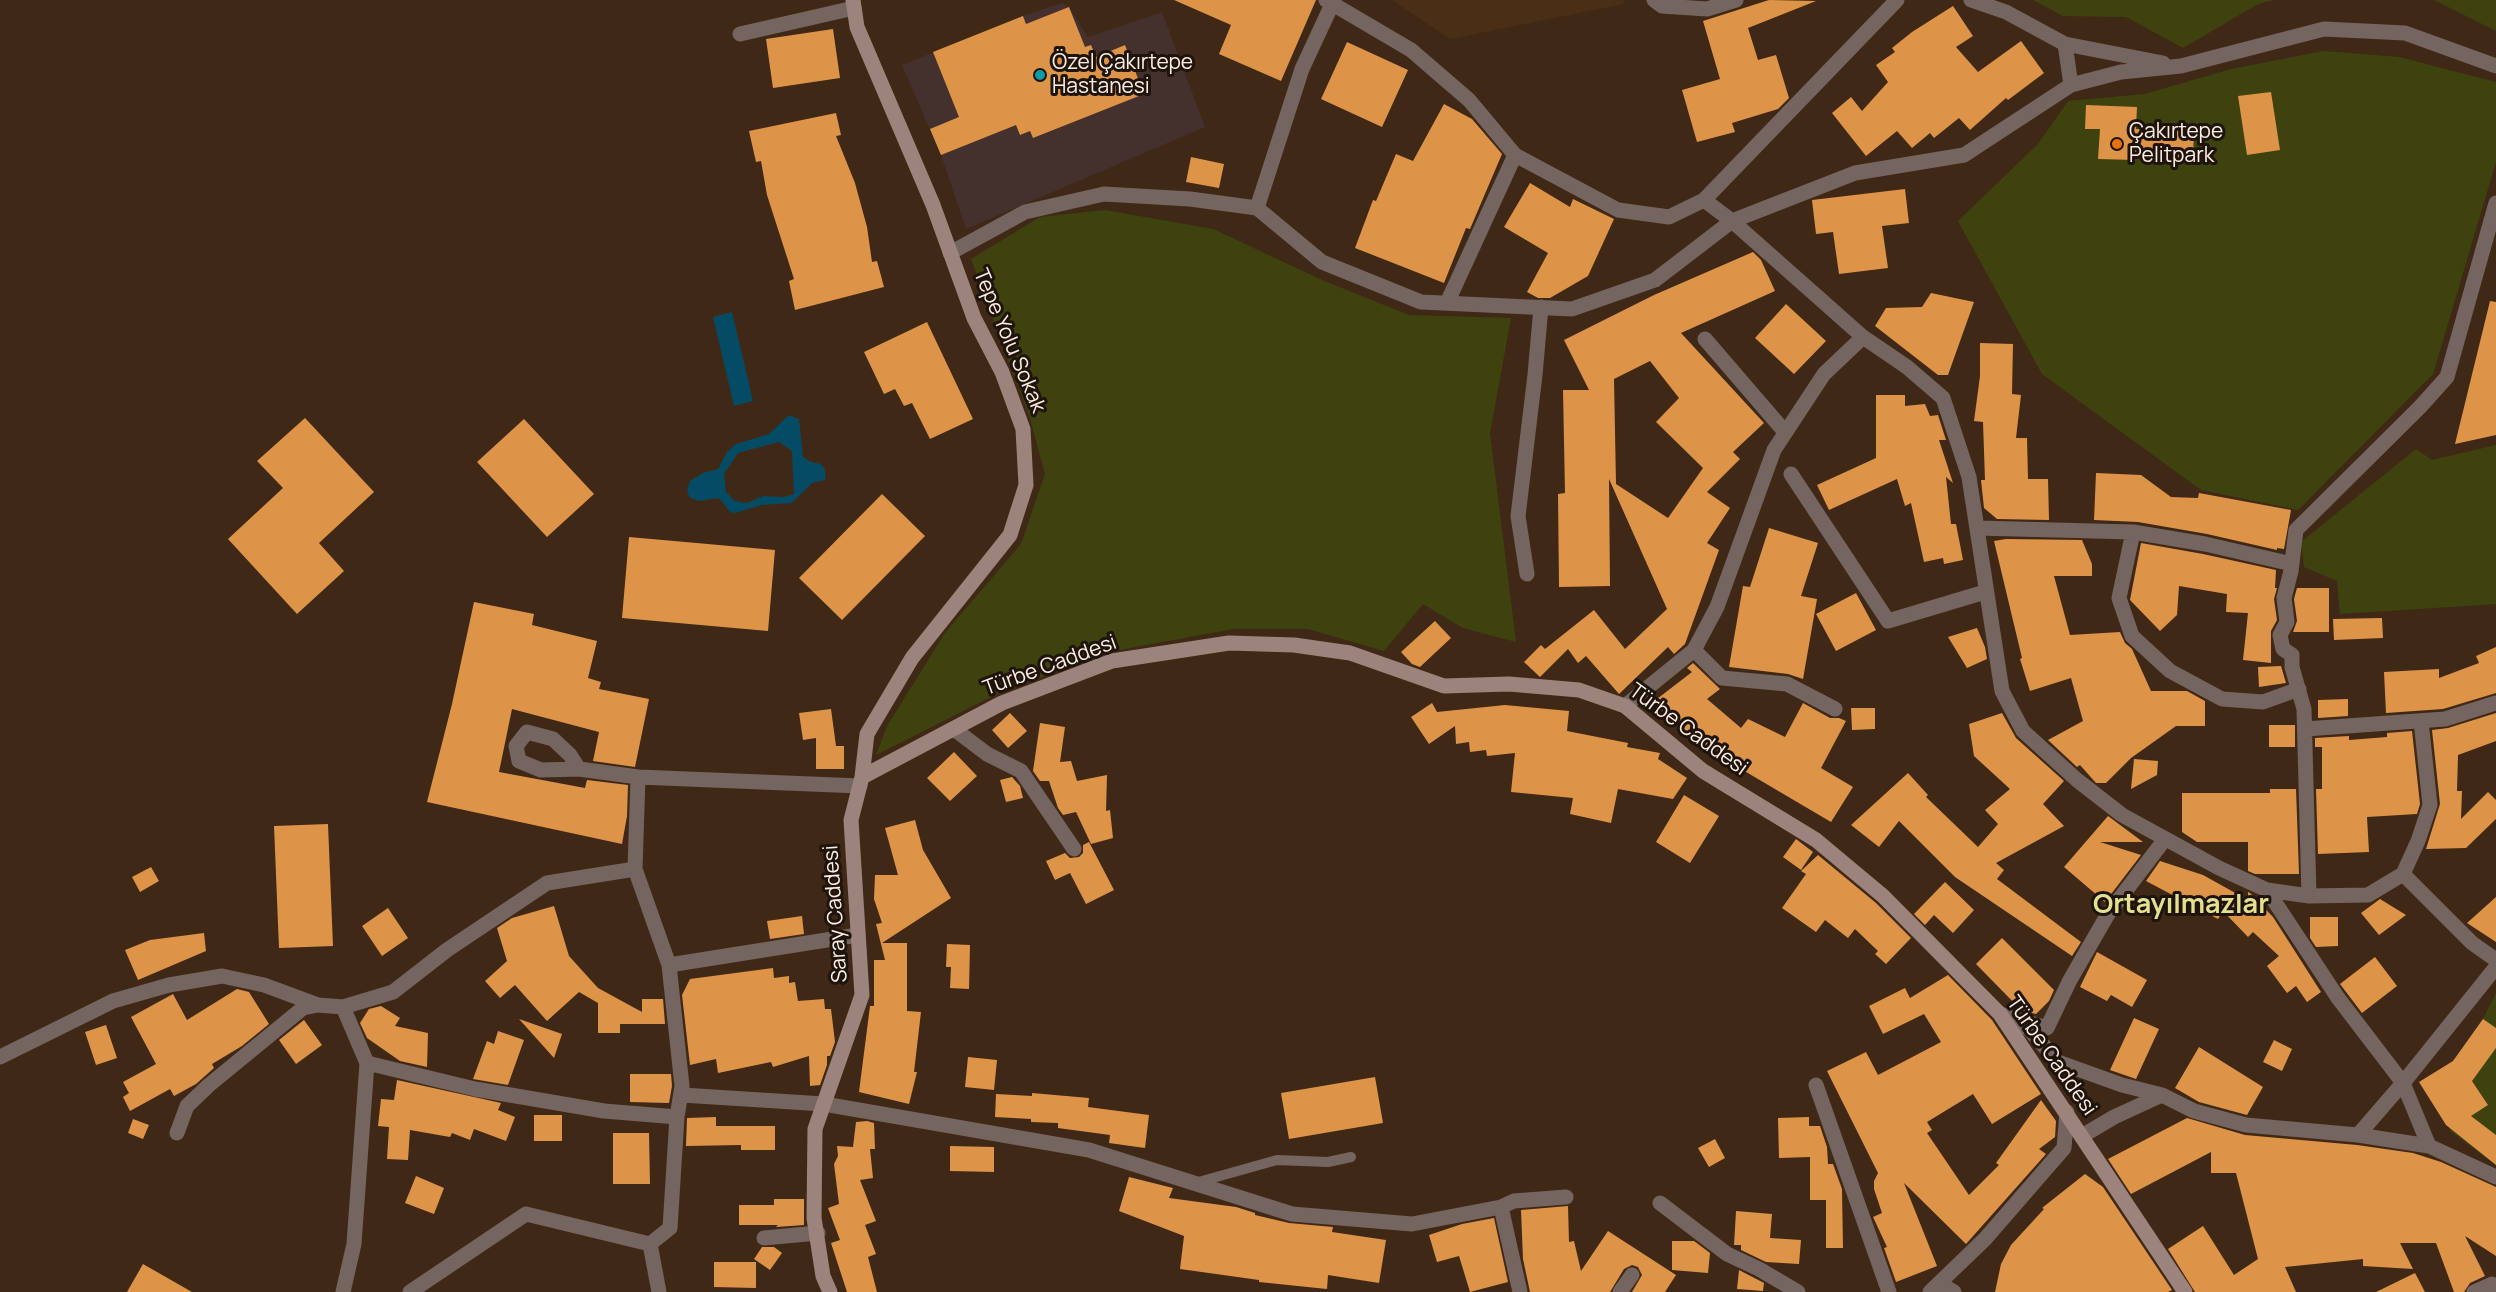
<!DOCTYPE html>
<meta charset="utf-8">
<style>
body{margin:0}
canvas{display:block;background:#3f2815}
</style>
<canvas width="2496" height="1292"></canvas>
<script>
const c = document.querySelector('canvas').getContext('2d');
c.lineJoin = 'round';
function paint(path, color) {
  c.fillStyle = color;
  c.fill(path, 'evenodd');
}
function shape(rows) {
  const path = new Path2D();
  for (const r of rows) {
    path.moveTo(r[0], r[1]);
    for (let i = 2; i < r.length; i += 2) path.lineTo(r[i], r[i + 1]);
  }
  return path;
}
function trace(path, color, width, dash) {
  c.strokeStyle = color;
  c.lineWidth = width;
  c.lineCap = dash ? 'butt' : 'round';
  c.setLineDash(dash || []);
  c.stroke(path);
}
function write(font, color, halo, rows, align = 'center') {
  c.font = font + ' Manrope,sans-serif';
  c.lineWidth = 6;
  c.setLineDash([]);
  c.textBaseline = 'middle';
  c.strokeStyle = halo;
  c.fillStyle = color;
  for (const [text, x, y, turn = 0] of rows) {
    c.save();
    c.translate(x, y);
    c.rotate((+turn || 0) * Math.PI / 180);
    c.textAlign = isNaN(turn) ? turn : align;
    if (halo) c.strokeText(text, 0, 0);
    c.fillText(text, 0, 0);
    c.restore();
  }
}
paint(shape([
 [1392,0,1624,0,1624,4,1450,39]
]), '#4a2e15');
paint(shape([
 [1062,3,1069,7,1088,37,1162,12,1205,127,966,229,941,155,902,65,1023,16]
]), '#44302d');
paint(shape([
 [2033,0,2274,0,2258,4,2183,48,2126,17,2063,16],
 [2434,0,2496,0,2496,31],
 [2324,51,2399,57,2496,82,2496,162,2433,374,2298,510,2201,490,2042,374,1958,221,2038,144,2068,101,2145,94,2231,69],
 [1105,210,1213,229,1322,280,1409,315,1511,318,1490,433,1516,642,1463,628,1423,604,1384,651,1308,629,1233,629,1108,652,997,694,876,755,887,726,945,633,1021,544,1045,474,1030,418,971,259,1040,217],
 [2496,445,2496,604,2340,614,2337,581,2304,567,2301,542,2416,449,2432,460],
 [2496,993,2496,1165,2449,1130,2488,1105,2458,1058,2459,1053,2483,1019]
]), '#3e420f');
paint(shape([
 [732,312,753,401,734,406,713,317],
 [789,415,799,419,803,457,811,462,821,464,825,470,825,480,812,483,792,503,761,505,735,513,730,512,719,498,699,501,690,498,687,491,690,481,703,473,718,469,727,452,736,444,769,434],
 [779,442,792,451,794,494,783,497,763,496,747,503,735,501,726,492,724,474,738,453]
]), '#044b65');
paint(shape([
 [1174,0,1316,0,1281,81,1219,54,1231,25],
 [1769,0,1816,1,1748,28,1758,60,1776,55,1789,98,1778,109,1732,123,1735,132,1697,142,1682,90,1720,79,1703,21],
 [1953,6,1973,36,1956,47,1978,72,2021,41,2044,73,2008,100,2006,98,1970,130,1959,118,1934,138,1930,133,1912,148,1897,131,1866,156,1832,113,1851,97,1862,111,1888,82,1876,65,1895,52,1892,48,1912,32],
 [1069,7,1085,47,1091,45,1096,57,1125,45,1144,94,1033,138,1030,131,1020,135,1016,125,941,155,930,129,959,117,933,52,1023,16,1026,24],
 [833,29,840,78,773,88,766,39],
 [1347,42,1408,70,1382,127,1321,99],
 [2271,92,2280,150,2247,155,2238,96],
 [1444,104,1472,119,1502,154,1470,229,1466,228,1444,283,1355,248,1373,200,1376,201,1396,154,1413,161],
 [2086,105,2137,107,2136,129,2194,131,2193,158,2135,156,2135,160,2098,159,2100,129,2085,129],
 [836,113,841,135,836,136,855,183,867,227,872,262,877,261,884,287,795,310,789,281,794,279,767,195,761,161,756,162,749,131],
 [1191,157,1224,164,1219,188,1186,182],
 [1530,183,1570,207,1573,199,1614,219,1588,276,1550,298,1538,298,1527,292,1548,253,1504,227],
 [1905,189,1909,223,1882,226,1888,268,1839,274,1833,232,1816,234,1812,200],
 [1753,252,1761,260,1775,291,1681,333,1764,423,1733,452,1740,459,1707,492,1730,508,1707,543,1719,550,1685,644,1674,654,1668,647,1619,694,1586,656,1578,663,1568,649,1540,677,1524,662,1541,645,1545,649,1594,610,1625,649,1667,609,1609,479,1610,586,1559,587,1558,494,1565,493,1563,390,1589,390,1564,340,1654,295],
 [1650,361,1679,398,1656,422,1703,468,1668,518,1616,484,1614,379],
 [1931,293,1974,302,1948,375,1938,375,1875,326,1886,308,1922,307],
 [2490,301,2496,302,2496,435,2455,444],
 [1786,304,1826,341,1794,374,1755,338],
 [927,322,973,419,930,439,912,403,904,406,895,389,884,394,864,352],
 [1980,343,2013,344,2012,394,2021,395,2016,438,2027,438,2028,479,2048,479,2049,520,1997,519,1984,508,1981,480,1985,480,1983,422,1974,421,1980,376],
 [1876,395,1905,395,1905,406,1925,404,1930,416,1938,415,1946,440,1939,440,1953,483,1946,477,1951,524,1956,524,1963,560,1944,564,1943,558,1924,562,1911,503,1905,506,1897,479,1829,510,1817,485,1876,458],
 [305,418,374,492,319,543,344,571,297,614,228,539,283,488,257,461],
 [524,419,594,494,547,537,477,462],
 [2096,473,2141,475,2171,497,2198,498,2199,493,2291,510,2284,549,2277,548,2277,550,2207,534,2138,522,2094,520],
 [882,494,925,536,842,620,799,578],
 [1769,528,1818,543,1801,596,1817,599,1803,679,1788,674,1729,667,1743,586,1750,587],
 [629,537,775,550,768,631,622,618],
 [2006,539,2082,540,2092,564,2092,576,2054,576,2070,635,2120,632,2125,643,2132,649,2151,691,2187,691,2205,701,2205,726,2176,726,2131,758,2106,783,2096,783,2080,765,2077,767,2048,740,2083,721,2071,678,2030,691,2020,659,2022,658,1994,541],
 [2141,543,2203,554,2276,570,2275,588,2277,588,2274,599,2277,620,2271,631,2271,663,2243,660,2248,613,2226,612,2227,594,2179,586,2177,615,2160,631,2130,600],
 [2297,588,2329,588,2329,632,2293,632,2297,621,2294,599],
 [1856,593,1876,630,1836,651,1816,614],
 [474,602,534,614,532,625,597,641,588,678,601,682,599,689,649,699,635,767,593,761,599,732,512,709,499,772,585,788,587,780,628,785,627,816,622,844,427,802,452,704],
 [2382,618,2383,638,2334,640,2333,619],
 [1435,621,1451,638,1420,667,1412,664,1401,652],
 [1977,628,1985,647,1987,659,1967,668,1948,637],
 [2496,647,2496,693,2443,709,2386,713,2384,672,2439,669,2439,678,2479,663,2476,656],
 [1693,663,1720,689,1707,699,1741,728,1748,719,1785,737,1803,703,1830,718,1839,718,1846,721,1821,768,1853,787,1831,822,1741,769,1739,770,1712,746,1708,751,1653,702,1692,672,1687,668],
 [2281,666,2286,683,2259,687,2258,667],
 [2348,699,2348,716,2318,718,2318,700],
 [1432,703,1437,712,1505,705,1569,711,1567,731,1628,743,1627,747,1660,753,1658,759,1687,778,1673,799,1618,789,1611,823,1570,814,1573,798,1511,792,1515,753,1487,756,1486,750,1470,752,1469,742,1456,744,1455,726,1429,744,1411,717],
 [1851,708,1875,708,1875,729,1852,730],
 [831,709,836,746,844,746,844,769,816,769,816,738,803,740,799,713],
 [1010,713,1027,731,1008,748,992,730],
 [2002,713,2016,738,2064,781,2043,804,2064,826,1996,863,2004,870,1997,879,2081,942,2072,956,1955,877,1899,821,1879,847,1851,825,1908,773,1928,795,1926,797,1978,847,1998,824,1985,810,2010,789,1974,756,1969,724],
 [2496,713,2496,741,2458,755,2457,791,2462,791,2461,819,2488,792,2496,800,2496,819,2466,848,2426,849,2440,804,2432,730,2448,728],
 [1040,723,1065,727,1060,762,1071,761,1077,781,1107,775,1106,811,1110,810,1113,838,1091,844,1076,812,1063,815,1058,808,1049,781,1040,781,1033,771],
 [2269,725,2295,725,2295,747,2269,747],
 [2412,731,2420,804,2417,814,2367,817,2369,852,2318,854,2316,789,2322,789,2322,747,2315,747,2315,738,2349,736,2349,740,2387,737,2387,733],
 [954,752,977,776,950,801,927,778],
 [2134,759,2158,761,2157,775,2131,789],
 [1012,777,1020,786,1023,798,1006,802,1000,780],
 [2270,789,2296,789,2299,874,2255,874,2248,871,2248,842,2197,842,2182,832,2182,793,2270,793],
 [1684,795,1719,816,1690,863,1656,842],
 [2108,816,2143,842,2100,842,2141,855,2105,902,2064,867],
 [915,820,923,850,951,898,882,943,907,943,907,1011,921,1012,914,1072,917,1072,909,1104,859,1092,870,1006,874,1006,874,960,885,960,876,924,882,923,874,899,875,875,898,875,885,828],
 [328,824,333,946,279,948,274,826],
 [1796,839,1813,852,1801,870,1783,857],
 [1089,842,1114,890,1086,904,1070,873,1055,880,1046,861,1065,853,1070,858,1079,857,1083,853,1083,845],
 [1818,855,1876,903,1911,938,1886,964,1875,954,1878,951,1855,929,1848,938,1825,920,1816,932,1782,908,1806,874,1801,871],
 [2160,861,2203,875,2248,900,2248,892,2250,893,2273,917,2321,992,2307,1002,2296,986,2287,993,2267,966,2279,956,2253,932,2248,937,2223,911,2218,919,2146,881],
 [151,867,159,881,140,892,132,877],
 [1945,882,1974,910,1953,933,1934,915,1925,925,1914,914],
 [2496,897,2496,942,2467,923],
 [2380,899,2406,915,2379,935,2361,913],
 [554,906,569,956,598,988,642,1012,642,999,663,999,665,1024,620,1024,620,1033,598,1033,598,1003,579,992,547,1021,515,985,500,998,485,981,507,961,497,928,512,918],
 [388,908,408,938,382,956,362,926],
 [802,916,804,934,770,939,767,921],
 [2310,917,2338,917,2338,946,2316,947,2310,938],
 [204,933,206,951,138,980,125,950,150,940],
 [2002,938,2054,990,2049,1001,2036,1014,2021,1010,1976,964],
 [947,944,970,945,969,989,950,988,951,967,946,967],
 [2097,952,2147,980,2132,1007,2111,995,2107,1001,2080,987],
 [2375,957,2397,986,2362,1013,2340,984],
 [773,968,774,978,789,976,789,983,795,982,798,1001,824,999,825,1009,831,1009,835,1042,830,1056,827,1056,827,1065,820,1085,810,1086,809,1056,773,1067,771,1062,718,1073,716,1059,690,1065,682,995,690,979],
 [1948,975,1992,1020,2041,1094,1992,1124,1973,1094,1927,1122,1932,1130,1927,1133,1969,1195,1999,1165,1996,1163,2041,1100,2056,1121,2055,1137,2039,1149,2046,1154,1966,1244,1904,1183,1937,1266,1896,1282,1884,1248,1887,1247,1873,1217,1882,1213,1874,1189,1874,1181,1878,1173,1827,1071,1866,1052,1878,1075,1941,1042,1924,1014,1883,1034,1869,1006,1905,988,1910,998],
 [237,989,249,992,269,1024,242,1046,212,1064,214,1068,196,1084,174,1096,170,1089,130,1111,123,1097,129,1093,123,1082,156,1064,131,1017,173,994,187,1020],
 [381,1006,400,1018,395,1026,428,1033,427,1067,400,1061,367,1038,360,1023,369,1009],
 [2134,1018,2159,1029,2136,1079,2110,1070],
 [519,1019,562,1034,554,1058],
 [2483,1019,2496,1028,2496,1048,2472,1081,2488,1105,2471,1116,2496,1135,2496,1165,2446,1125,2419,1082,2453,1061],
 [304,1020,322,1045,296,1064,279,1040],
 [106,1025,117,1058,96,1065,85,1032],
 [498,1031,524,1040,508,1085,473,1079,487,1041,494,1044],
 [2274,1040,2292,1049,2282,1071,2263,1062],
 [2199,1047,2263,1087,2247,1115,2199,1102,2175,1088],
 [968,1057,997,1060,994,1090,965,1087],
 [630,1074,671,1074,672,1086,669,1103,630,1102],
 [1375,1077,1383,1123,1289,1139,1281,1093],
 [397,1080,501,1103,498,1110,515,1117,506,1141,474,1129,470,1140,452,1133,450,1137,410,1130,408,1160,387,1159,389,1127,378,1126,381,1099,394,1100],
 [1032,1093,1089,1098,1088,1107,1149,1115,1145,1148,1109,1143,1110,1135,1058,1128,1058,1123,1031,1122,1031,1119,995,1117,996,1094,1032,1096],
 [534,1115,562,1115,562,1141,534,1141],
 [716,1117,716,1126,775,1126,775,1150,741,1150,741,1145,686,1146,687,1118],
 [1809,1117,1809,1126,1820,1126,1827,1147,1828,1164,1833,1164,1842,1189,1843,1248,1826,1248,1826,1200,1810,1200,1810,1157,1779,1158,1778,1118],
 [2187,1118,2245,1135,2357,1145,2413,1153,2441,1162,2496,1187,2496,1256,2465,1236,2485,1276,2470,1283,2464,1292,2454,1292,2436,1243,2400,1243,2413,1269,2363,1266,2363,1259,2285,1267,2296,1292,2195,1292,2168,1249,2203,1226,2234,1275,2258,1259,2236,1173,2211,1173,2211,1152,2131,1194,2108,1159],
 [133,1119,149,1125,143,1139,128,1133],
 [867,1121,874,1123,875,1149,870,1149,873,1178,860,1180,876,1221,865,1225,876,1254,868,1257,877,1292,847,1292,831,1243,840,1240,828,1208,839,1204,834,1164,838,1156,837,1146,853,1147,856,1122],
 [613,1133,649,1133,650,1184,613,1184],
 [1715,1139,1725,1158,1709,1167,1698,1148],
 [950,1146,994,1147,994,1172,950,1171],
 [2085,1174,2103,1187,2172,1290,2168,1292,1995,1292,2001,1264,2011,1245,2044,1209,2042,1208],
 [416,1176,444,1188,434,1214,405,1203],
 [1129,1177,1173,1188,1169,1198,1236,1207,1255,1213,1255,1215,1289,1223,1333,1227,1332,1232,1386,1240,1379,1283,1328,1275,1327,1289,1259,1282,1259,1280,1180,1269,1184,1236,1119,1211],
 [774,1199,804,1199,804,1225,776,1227,778,1225,739,1225,739,1205,774,1205],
 [1568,1206,1569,1242,1574,1241,1581,1271,1608,1231,1676,1275,1665,1292,1632,1292,1642,1275,1638,1267,1632,1265,1624,1269,1610,1292,1530,1292,1523,1259,1521,1210],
 [1736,1211,1772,1214,1770,1238,1801,1240,1799,1264,1766,1262,1741,1250,1741,1245,1734,1245],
 [1494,1218,1508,1282,1470,1292,1459,1256,1437,1262,1429,1235,1462,1224],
 [1672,1241,1694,1241,1710,1253,1708,1273,1672,1270],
 [762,1247,774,1247,782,1253,770,1270,754,1259],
 [714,1262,756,1262,756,1288,714,1287],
 [143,1264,192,1292,127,1292],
 [1739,1270,1764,1283,1763,1291,1737,1289],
 [2415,1273,2425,1292,2376,1292]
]), '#dd9449');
trace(shape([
 [1195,1183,1277,1160,1328,1162,1351,1157]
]), '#756561', 10);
trace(shape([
 [1326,0,1411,50,1469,100,1515,155,1618,210,1669,217,1704,200,1897,0],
 [1654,0,1662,6,1707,9,1736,0],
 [1971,0,2006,12,2065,44,2163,63],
 [740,34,854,8],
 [2065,44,2071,85],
 [1704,200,1732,221,1863,337,1907,367,1943,398,1969,477,2002,691,2023,731,2077,780,2122,815,2219,868,2267,890,2309,896,2368,895,2403,874,2472,943,2496,960],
 [1257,208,1302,69,1334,0],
 [950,253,1025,212,1104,194,1190,199,1257,208,1322,262,1421,302,1572,309,1655,280,1732,221,1855,173,1964,155,2071,85,2121,72,2181,66,2324,29,2405,33,2496,66],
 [1447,303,1515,155],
 [1705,339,1785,432],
 [1791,474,1888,621,1985,592],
 [1977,528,2133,532,2205,544,2292,564],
 [2133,532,2119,598,2132,636,2170,671,2222,699,2263,702,2299,689],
 [1527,574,1518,516,1535,375,1541,307],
 [1694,650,1722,678,1787,684,1835,709],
 [1625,706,1694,650,1717,607,1774,450,1824,374,1863,337],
 [954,729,987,754,1021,771,1074,849],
 [2305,729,2445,719,2496,703],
 [579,769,570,755,553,739,527,732,516,746,519,761,541,770,579,769,638,777],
 [2403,874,2418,841,2430,805,2421,721],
 [2267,890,2338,998,2403,1083,2358,1135],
 [2309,896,2304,709,2292,667,2292,655,2283,649,2280,635,2287,622,2284,598,2291,571,2296,530,2420,407,2447,377,2496,203],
 [858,935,669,965,635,869,638,777,860,786],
 [2000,1014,2047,1028,2070,980,2108,914,2165,839],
 [2021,1025,2029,1029,2058,1062,2122,1085,2162,1095],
 [0,1057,113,1001,169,985,222,976,264,985,318,1005,343,1007],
 [367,1063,475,1089,604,1111,677,1117],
 [1816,1085,1889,1292],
 [682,1095,824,1104,1089,1150,1292,1214,1412,1224,1501,1207,1514,1201,1566,1197],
 [177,1133,187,1106,209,1085,303,1008,318,1005],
 [2082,1136,2114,1117,2162,1095,2194,1111,2246,1125,2358,1135,2429,1146,2496,1177],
 [2429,1146,2403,1083,2496,967],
 [1660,1203,1727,1254,1759,1269,1798,1292],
 [1501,1207,1520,1292],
 [764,1238,818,1233],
 [650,1244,670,1228,677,1117,682,1086,669,965],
 [1939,1283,1954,1292],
 [343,1292,354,1244,367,1063,343,1007,393,992,447,950,547,883,635,869],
 [410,1292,526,1214,650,1244,659,1292],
 [1620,1292,1632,1275],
 [1930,1292,1985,1239,2064,1148,2067,1112],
 [2474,1292,2492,1284,2496,1287]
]), '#756561', 15);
trace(shape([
 [862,777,1002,703,1112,661,1229,643,1294,645,1350,653,1444,686,1509,684,1579,690,1625,706,1703,771,1816,840,1883,896,2000,1014,2185,1292],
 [830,1292,823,1276,814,1218,815,1129,862,995,851,820,862,777,867,734,912,658,1010,535,1026,485,1023,429,1002,372,974,318,933,205,857,27,853,0]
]), '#9c847d', 15);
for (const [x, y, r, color] of [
 [1040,75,6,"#0f9aa8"],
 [2117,144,6,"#e8710a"]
]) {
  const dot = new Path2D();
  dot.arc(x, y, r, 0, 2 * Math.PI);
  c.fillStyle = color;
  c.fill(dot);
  trace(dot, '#1e140c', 2);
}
write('21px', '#fdede2', '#1e140c', [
 ["Özel Çakırtepe",1052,63],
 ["Hastanesi",1052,87],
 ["Çakırtepe",2129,132],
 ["Pelitpark",2129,156]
], 'left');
write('21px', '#fdede2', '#1e140c', [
 ["Tepe Yolu Sokak",1009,341,67],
 ["Türbe Caddesi",1050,666,-20],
 ["Türbe Caddesi",1688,730,36],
 ["Saray Caddesi",836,914,-94],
 ["Türbe Caddesi",2051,1056,55]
]);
write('bold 27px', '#e3e091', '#1e140c', [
 ["Ortayılmazlar",2181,905]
]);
</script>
